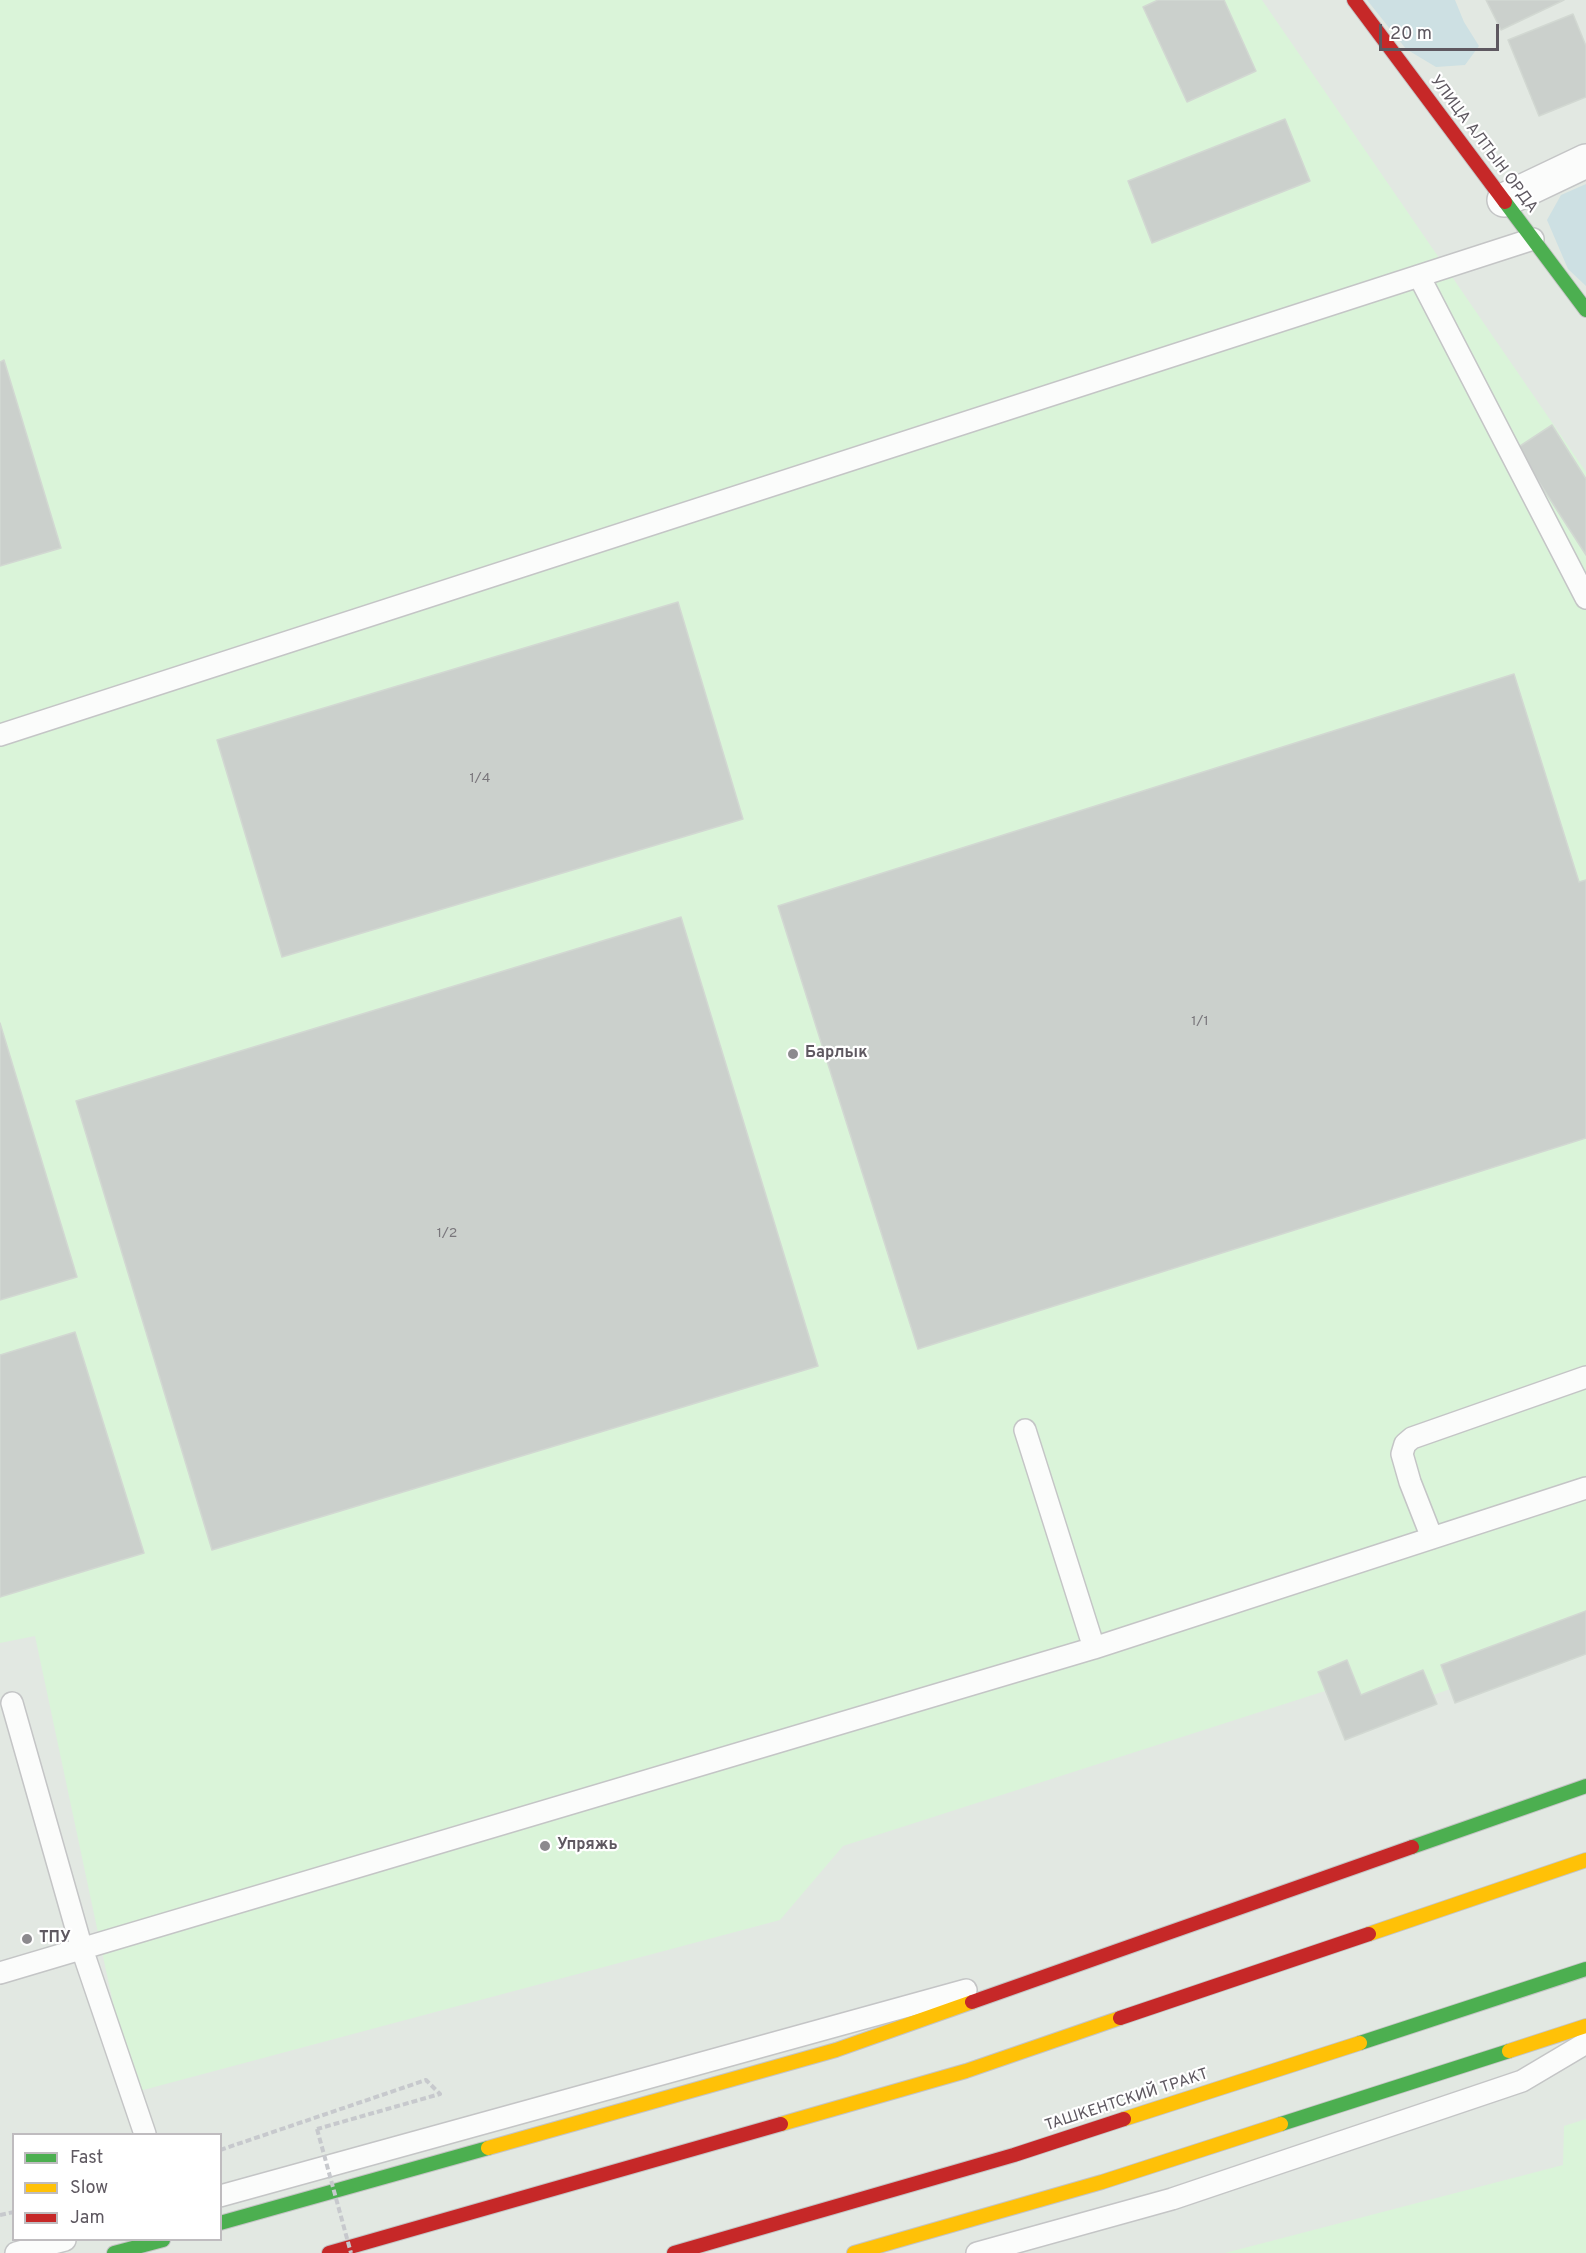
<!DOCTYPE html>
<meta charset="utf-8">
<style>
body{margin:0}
#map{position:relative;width:1586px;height:2253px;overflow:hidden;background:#e2e8e2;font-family:Overpass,sans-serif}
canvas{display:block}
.legend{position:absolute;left:12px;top:2133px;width:210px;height:108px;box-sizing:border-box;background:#fff;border:2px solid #bfbcbf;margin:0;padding:8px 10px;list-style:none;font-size:18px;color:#5e5860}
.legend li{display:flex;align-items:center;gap:12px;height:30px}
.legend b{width:30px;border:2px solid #bfbcbf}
.scale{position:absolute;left:1379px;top:24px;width:120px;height:27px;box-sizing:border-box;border:3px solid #5e5860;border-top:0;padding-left:8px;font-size:18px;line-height:21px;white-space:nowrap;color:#5e5860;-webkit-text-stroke:4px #fff;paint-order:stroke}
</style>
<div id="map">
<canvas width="1586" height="2253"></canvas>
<ul class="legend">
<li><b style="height:8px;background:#4caf50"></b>Fast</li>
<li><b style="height:8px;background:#ffc107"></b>Slow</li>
<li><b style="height:8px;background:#c62828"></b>Jam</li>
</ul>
<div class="scale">20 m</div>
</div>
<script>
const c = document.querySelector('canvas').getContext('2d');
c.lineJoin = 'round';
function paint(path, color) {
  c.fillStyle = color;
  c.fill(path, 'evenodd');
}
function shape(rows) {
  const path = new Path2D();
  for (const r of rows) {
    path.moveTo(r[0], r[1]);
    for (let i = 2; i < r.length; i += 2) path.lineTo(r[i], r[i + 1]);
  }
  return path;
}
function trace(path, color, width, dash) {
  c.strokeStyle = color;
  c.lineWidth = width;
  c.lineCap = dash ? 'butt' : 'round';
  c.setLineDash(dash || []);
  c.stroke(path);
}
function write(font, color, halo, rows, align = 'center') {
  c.font = font + ' Overpass,sans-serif';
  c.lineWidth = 4.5;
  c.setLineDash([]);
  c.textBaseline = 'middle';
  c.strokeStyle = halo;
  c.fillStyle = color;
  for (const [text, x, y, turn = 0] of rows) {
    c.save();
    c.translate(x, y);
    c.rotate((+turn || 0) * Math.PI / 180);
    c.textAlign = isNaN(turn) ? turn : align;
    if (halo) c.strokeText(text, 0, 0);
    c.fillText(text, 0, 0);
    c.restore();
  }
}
paint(shape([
 [0,0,1262,0,1586,472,1586,1654,1455,1703,1450,1689,1433,1695,1437,1704,1345,1740,1325,1691,843,1846,780,1920,132,2093,35,1636,0,1643],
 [1586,2119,1586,2253,1225,2253,1563,2165,1564,2126]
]), '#daf4d9');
paint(shape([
 [1367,0,1455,0,1464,22,1479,46,1465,65,1436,67,1406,49],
 [1586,184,1586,286,1568,269,1547,220,1561,195]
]), '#cde0e3');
const building = shape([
 [1158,0,1224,0,1256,71,1187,102,1143,7,1158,0],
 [1486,0,1564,0,1501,30,1486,0],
 [1573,14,1586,46,1586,97,1539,116,1508,40,1573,14],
 [1285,119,1310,181,1152,243,1128,181,1285,119],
 [4,360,61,548,0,566,0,362,4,360],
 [1552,425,1586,479,1586,555,1517,448,1552,425],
 [678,602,743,819,282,957,217,740,678,602],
 [1514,674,1579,882,1586,880,1586,1138,918,1349,778,906,1514,674],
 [681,917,818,1366,212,1550,76,1101,681,917],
 [0,1023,77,1277,0,1300,0,1023],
 [75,1332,144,1553,0,1597,0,1355,75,1332],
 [1586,1611,1586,1654,1455,1703,1441,1665,1586,1611],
 [1347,1660,1361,1695,1423,1670,1437,1704,1345,1740,1318,1672,1347,1660]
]);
paint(building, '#cbd0cc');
trace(building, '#d2d8d2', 1.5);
const lane = shape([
 [1419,276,1586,598],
 [0,735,1533,239],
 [1025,1430,1094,1648],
 [1432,1538,1410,1482,1402,1454,1405,1444,1412,1438,1586,1377],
 [12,1703,82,1949,145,2134],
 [0,1973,1094,1648,1586,1488],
 [220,2196,966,1990],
 [16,2253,65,2240],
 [977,2253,1172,2199,1522,2081,1586,2043]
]);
const street = shape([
 [1504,200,1586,161]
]);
const fast = shape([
 [1505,202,1586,310],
 [1412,1847,1586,1786],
 [1360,2043,1586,1969],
 [1281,2124,1509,2051],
 [220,2223,488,2148],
 [114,2253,163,2240]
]);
const slow = shape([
 [1369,1934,1586,1860],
 [1509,2051,1586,2026],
 [1124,2119,1360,2043],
 [781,2124,966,2071,1120,2018],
 [488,2148,836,2050,972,2002],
 [854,2253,1102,2182,1281,2124]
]);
const jam = shape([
 [1354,0,1505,202],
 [972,2002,1412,1847],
 [1120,2018,1369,1934],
 [329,2253,781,2124],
 [674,2253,1014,2155,1124,2119]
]);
trace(lane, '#c4c5c6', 24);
trace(street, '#c4c5c6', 36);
trace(fast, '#c4c4c5', 16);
trace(slow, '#c4c4c5', 16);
trace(jam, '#c4c4c5', 16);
trace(shape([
 [220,2150,426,2080,440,2094,317,2129],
 [0,2215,14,2212]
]), '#c7c9cd', 4, [6, 3]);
trace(lane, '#fbfcfb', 21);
trace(street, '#fbfcfb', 33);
trace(fast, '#4caf50', 14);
trace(slow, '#ffc107', 14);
trace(jam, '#c62828', 14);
trace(shape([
 [317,2129,351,2253]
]), '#c7c9cd', 4, [6, 3]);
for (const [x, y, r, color] of [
 [793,1054,6,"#8c8a8e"],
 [545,1846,6,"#8c8a8e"],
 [27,1939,6,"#8c8a8e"]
]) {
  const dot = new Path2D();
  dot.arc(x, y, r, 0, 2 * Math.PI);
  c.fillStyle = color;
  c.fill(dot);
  trace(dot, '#fff', 2);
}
write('14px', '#7a777c', null, [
 ["1/4",480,779],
 ["1/1",1200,1022],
 ["1/2",447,1234]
]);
write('16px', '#5e5860', '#fff', [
 ["УЛИЦА АЛТЫН ОРДА",1483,145,53],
 ["ТАШКЕНТСКИЙ ТРАКТ",1127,2101,-18]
]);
write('bold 16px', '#5e5860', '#fff', [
 ["Барлык",805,1054],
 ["Упряжь",557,1846],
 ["ТПУ",39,1939]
], 'left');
</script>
